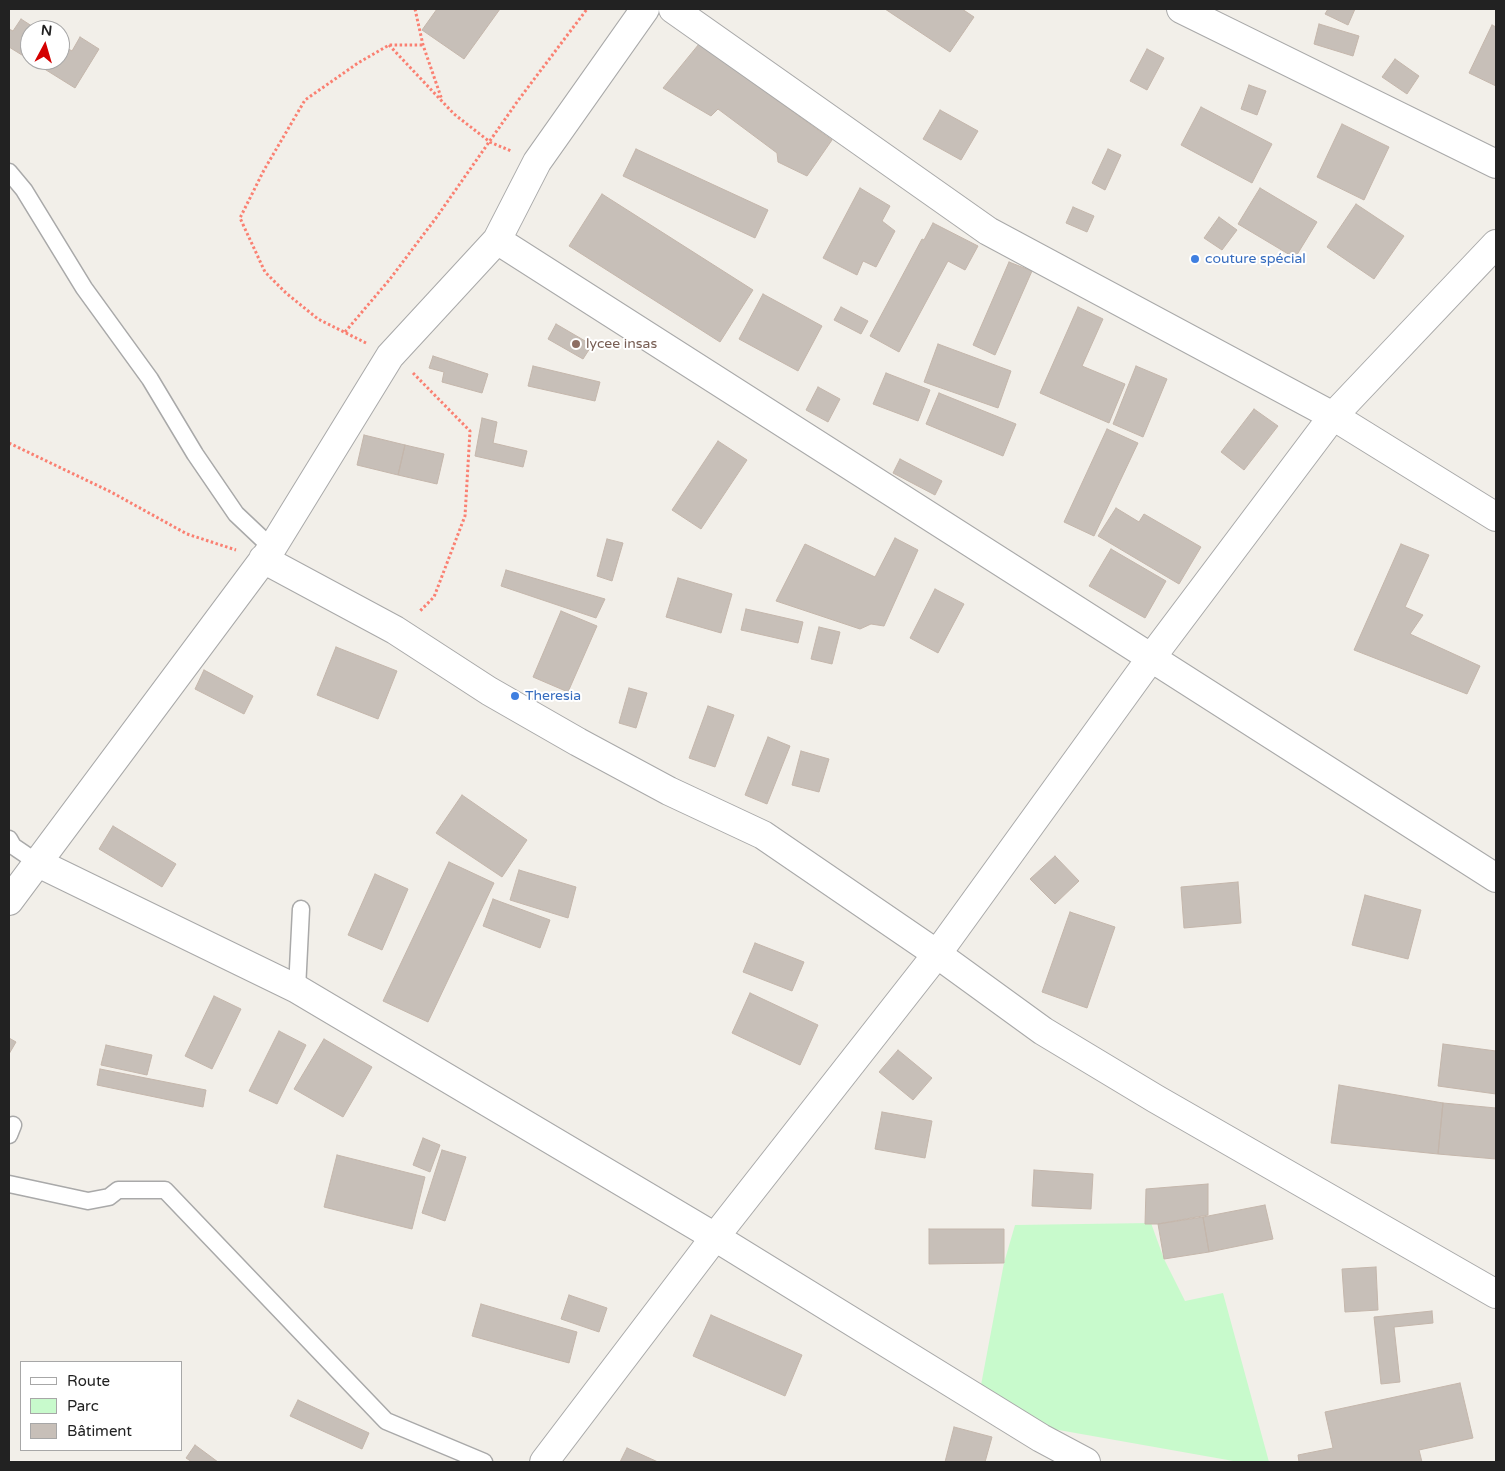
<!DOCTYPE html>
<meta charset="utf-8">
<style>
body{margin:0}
#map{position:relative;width:1505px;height:1471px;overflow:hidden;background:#f2efe9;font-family:"Varela Round",sans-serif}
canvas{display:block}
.frame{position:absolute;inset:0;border:10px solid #222;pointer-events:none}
.legend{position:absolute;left:20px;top:1361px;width:162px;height:90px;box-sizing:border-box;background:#fff;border:1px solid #a7a7a7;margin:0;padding:6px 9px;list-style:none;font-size:15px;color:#222}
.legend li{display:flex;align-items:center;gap:10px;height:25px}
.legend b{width:25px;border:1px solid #a7a7a7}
.north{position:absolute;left:20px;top:20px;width:50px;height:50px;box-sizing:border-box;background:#fff;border:1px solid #a7a7a7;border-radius:50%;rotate:6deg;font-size:14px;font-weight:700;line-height:20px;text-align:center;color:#222}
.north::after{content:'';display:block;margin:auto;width:18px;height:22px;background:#d40000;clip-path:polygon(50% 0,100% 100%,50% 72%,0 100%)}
</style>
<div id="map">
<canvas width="1505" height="1471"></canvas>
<div class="frame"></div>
<ul class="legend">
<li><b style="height:6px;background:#fff"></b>Route</li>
<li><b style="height:14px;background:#c8facc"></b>Parc</li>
<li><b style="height:14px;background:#c7bfb8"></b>Bâtiment</li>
</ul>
<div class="north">N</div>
</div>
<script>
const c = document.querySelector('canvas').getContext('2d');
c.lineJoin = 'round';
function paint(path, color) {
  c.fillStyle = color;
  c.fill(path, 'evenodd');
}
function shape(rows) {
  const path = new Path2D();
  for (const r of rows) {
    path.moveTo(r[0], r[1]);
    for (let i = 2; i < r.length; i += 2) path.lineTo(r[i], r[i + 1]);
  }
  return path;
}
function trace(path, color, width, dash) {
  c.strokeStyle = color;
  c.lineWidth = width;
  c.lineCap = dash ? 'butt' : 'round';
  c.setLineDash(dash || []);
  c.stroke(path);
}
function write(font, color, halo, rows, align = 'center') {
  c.font = font + ' "Varela Round",sans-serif';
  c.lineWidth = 4;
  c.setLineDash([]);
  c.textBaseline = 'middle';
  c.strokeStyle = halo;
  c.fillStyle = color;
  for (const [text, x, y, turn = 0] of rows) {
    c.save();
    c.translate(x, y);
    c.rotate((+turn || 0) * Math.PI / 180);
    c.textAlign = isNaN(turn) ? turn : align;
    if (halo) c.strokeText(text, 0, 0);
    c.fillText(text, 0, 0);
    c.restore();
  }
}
paint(shape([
 [1151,1223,1164,1259,1185,1301,1223,1293,1269,1462,1239,1462,1053,1429,981,1385,1004,1263,1015,1225]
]), '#c8facc');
const building = shape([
 [437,9,500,9,464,59,422,30,437,9],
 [885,9,962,9,974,17,950,52,885,9],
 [1328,9,1355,9,1348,25,1325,14,1328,9],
 [21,19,38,30,30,30,30,60,9,47,9,29,13,31,21,19],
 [1319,24,1359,36,1353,56,1314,44,1319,24],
 [1492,25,1496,27,1496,86,1469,73,1492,25],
 [80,37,99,49,75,88,30,60,60,60,60,44,72,51,80,37],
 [699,44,832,140,807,176,778,162,777,153,718,109,711,116,663,88,699,44],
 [1147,49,1164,58,1147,90,1130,81,1147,49],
 [1395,59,1419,76,1407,94,1382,77,1395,59],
 [1249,85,1266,91,1257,115,1241,109,1249,85],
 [1201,107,1272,144,1252,183,1181,145,1201,107],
 [940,110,978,131,961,160,923,139,940,110],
 [1342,124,1389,147,1364,200,1317,177,1342,124],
 [636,149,768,210,755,238,623,176,636,149],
 [1108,149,1121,155,1105,190,1092,183,1108,149],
 [860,188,890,206,882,221,895,231,876,267,863,261,857,275,823,258,860,188],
 [1260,188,1317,222,1295,258,1238,224,1260,188],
 [602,194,753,290,720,342,569,246,602,194],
 [1356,204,1404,236,1374,279,1327,247,1356,204],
 [1073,207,1094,216,1087,232,1066,223,1073,207],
 [1219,217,1237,230,1222,250,1204,238,1219,217],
 [933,223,978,246,965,270,948,261,899,352,870,336,922,239,924,240,933,223],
 [1009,262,1032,271,995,355,973,345,1009,262],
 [763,294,822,326,798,371,739,339,763,294],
 [841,307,868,321,861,334,834,320,841,307],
 [1078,307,1103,319,1082,366,1125,384,1109,423,1040,393,1078,307],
 [556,324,592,345,583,359,548,339,556,324],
 [938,344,1011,371,998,408,924,382,938,344],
 [433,356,488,374,482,393,442,382,444,372,429,368,433,356],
 [533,366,600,382,595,401,528,386,533,366],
 [1136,366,1167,379,1143,437,1113,424,1136,366],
 [886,373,930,390,918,421,873,404,886,373],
 [818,387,840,399,828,422,806,410,818,387],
 [939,393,1016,424,1003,456,926,424,939,393],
 [1254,409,1278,426,1244,470,1221,452,1254,409],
 [482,418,497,422,493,443,527,451,523,467,475,456,482,418],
 [1107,429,1138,443,1094,536,1064,522,1107,429],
 [364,435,405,445,398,475,357,465,364,435],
 [718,441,747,460,701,529,672,510,718,441],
 [405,445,444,454,437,484,398,475,405,445],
 [900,459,942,481,935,495,893,473,900,459],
 [1116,508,1139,522,1144,514,1201,547,1179,584,1098,536,1116,508],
 [895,538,918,550,884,626,871,624,860,629,776,601,805,544,875,577,895,538],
 [607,539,623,543,612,581,597,576,607,539],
 [1401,544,1429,555,1405,607,1423,615,1410,634,1480,666,1467,694,1354,650,1401,544],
 [1111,549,1166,581,1145,618,1089,586,1111,549],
 [506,570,605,599,596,618,501,586,506,570],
 [678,578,732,594,721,633,666,617,678,578],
 [935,589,964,604,938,653,910,638,935,589],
 [746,609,803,622,798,643,741,630,746,609],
 [561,611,597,626,568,692,533,677,561,611],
 [819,627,840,632,832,664,811,659,819,627],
 [336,647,397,671,378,719,317,695,336,647],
 [204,670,253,696,244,714,195,689,204,670],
 [629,688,647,693,636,728,619,723,629,688],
 [708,706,734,715,715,767,689,758,708,706],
 [768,737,790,746,767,804,745,795,768,737],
 [801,751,829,759,819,792,792,785,801,751],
 [462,795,527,840,502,877,436,833,462,795],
 [113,826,176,864,162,887,99,849,113,826],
 [1055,856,1079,881,1055,904,1030,879,1055,856],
 [449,862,494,883,428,1022,383,1001,449,862],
 [519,870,576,887,568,918,510,900,519,870],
 [375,874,408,889,382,950,348,935,375,874],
 [1238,882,1241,923,1184,928,1181,887,1238,882],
 [1365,895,1421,910,1408,959,1352,945,1365,895],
 [493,899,550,920,540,948,483,926,493,899],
 [1070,912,1115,927,1087,1008,1042,992,1070,912],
 [755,943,804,962,792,991,743,972,755,943],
 [750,993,818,1025,800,1065,732,1033,750,993],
 [214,996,241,1009,212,1069,185,1056,214,996],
 [279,1031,306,1045,277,1104,249,1091,279,1031],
 [9,1038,16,1042,9,1054,9,1038],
 [324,1039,372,1067,343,1117,294,1089,324,1039],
 [1443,1044,1496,1051,1496,1094,1438,1086,1443,1044],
 [106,1045,152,1055,147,1075,101,1065,106,1045],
 [898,1050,932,1078,913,1100,879,1072,898,1050],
 [100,1069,206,1090,203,1107,97,1085,100,1069],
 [1339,1085,1443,1103,1438,1154,1331,1143,1339,1085],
 [1443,1103,1496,1108,1496,1159,1438,1154,1443,1103],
 [882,1112,932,1121,925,1158,875,1149,882,1112],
 [423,1138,440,1145,430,1172,413,1165,423,1138],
 [442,1150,466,1157,445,1221,422,1213,442,1150],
 [337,1155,425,1177,412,1229,324,1207,337,1155],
 [1034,1170,1093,1174,1091,1209,1032,1206,1034,1170],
 [1208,1184,1208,1215,1158,1224,1145,1224,1146,1189,1208,1184],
 [1265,1205,1273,1239,1209,1252,1203,1217,1265,1205],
 [1203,1217,1209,1252,1164,1259,1158,1224,1203,1217],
 [929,1229,1004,1229,1004,1263,929,1264,929,1229],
 [1376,1267,1378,1310,1345,1312,1342,1269,1376,1267],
 [569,1295,607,1308,599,1332,561,1319,569,1295],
 [481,1304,577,1332,569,1363,472,1336,481,1304],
 [1432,1311,1433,1323,1394,1327,1400,1382,1381,1384,1374,1317,1432,1311],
 [711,1315,802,1355,785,1396,693,1356,711,1315],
 [1460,1383,1473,1438,1419,1450,1422,1462,1299,1462,1298,1455,1333,1448,1325,1412,1460,1383],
 [298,1400,369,1433,362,1449,290,1416,298,1400],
 [954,1427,992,1437,985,1462,945,1462,954,1427],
 [195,1445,218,1462,192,1462,186,1458,195,1445],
 [627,1448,658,1462,620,1462,627,1448]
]);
paint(building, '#c7bfb8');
trace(building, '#c4b6ab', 1);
const service = shape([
 [9,172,24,190,84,288,150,379,195,454,236,514,272,548],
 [9,839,13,846,38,863],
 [297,989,301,909],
 [9,1135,13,1125],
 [9,1184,88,1201,109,1197,118,1190,165,1190,386,1421,484,1462]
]);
const minor = shape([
 [673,9,988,231,1333,416,1496,517],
 [1181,9,1496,164],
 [497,240,1496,878],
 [263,559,395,630,489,691,578,742,669,791,763,835,937,954,1043,1031,1156,1099,1496,1294],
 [38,863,297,989,715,1237,1041,1438,1086,1462],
 [9,901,272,548,390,356,497,240,537,162,645,9],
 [544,1462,715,1237,937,954,1151,658,1333,416,1496,244]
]);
trace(service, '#a9a9a9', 19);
trace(minor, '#a9a9a9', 30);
trace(shape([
 [415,9,423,45,442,100],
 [389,45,454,114,490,142,511,151],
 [345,332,390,279,436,218,517,102,587,9],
 [366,343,318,319,286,293,265,272,240,218,264,170,305,100,358,63,389,45,423,45],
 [413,373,470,431,465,516,434,597,419,612],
 [9,443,111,492,187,534,236,550]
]), '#fa8072', 3, [2.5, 2.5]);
trace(service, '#fff', 16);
trace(minor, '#fff', 28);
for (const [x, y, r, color] of [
 [1195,259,5,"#3f7fe0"],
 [576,344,5,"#8d6e63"],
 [515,696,5,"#3f7fe0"]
]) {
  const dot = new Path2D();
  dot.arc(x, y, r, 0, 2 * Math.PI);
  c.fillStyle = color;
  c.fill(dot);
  trace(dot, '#fff', 2);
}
write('14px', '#366cbe', '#fff', [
 ["couture spécial",1205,259],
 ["Theresia",525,696]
], 'left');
write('14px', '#785e54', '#fff', [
 ["lycee insas",586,344]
], 'left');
</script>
